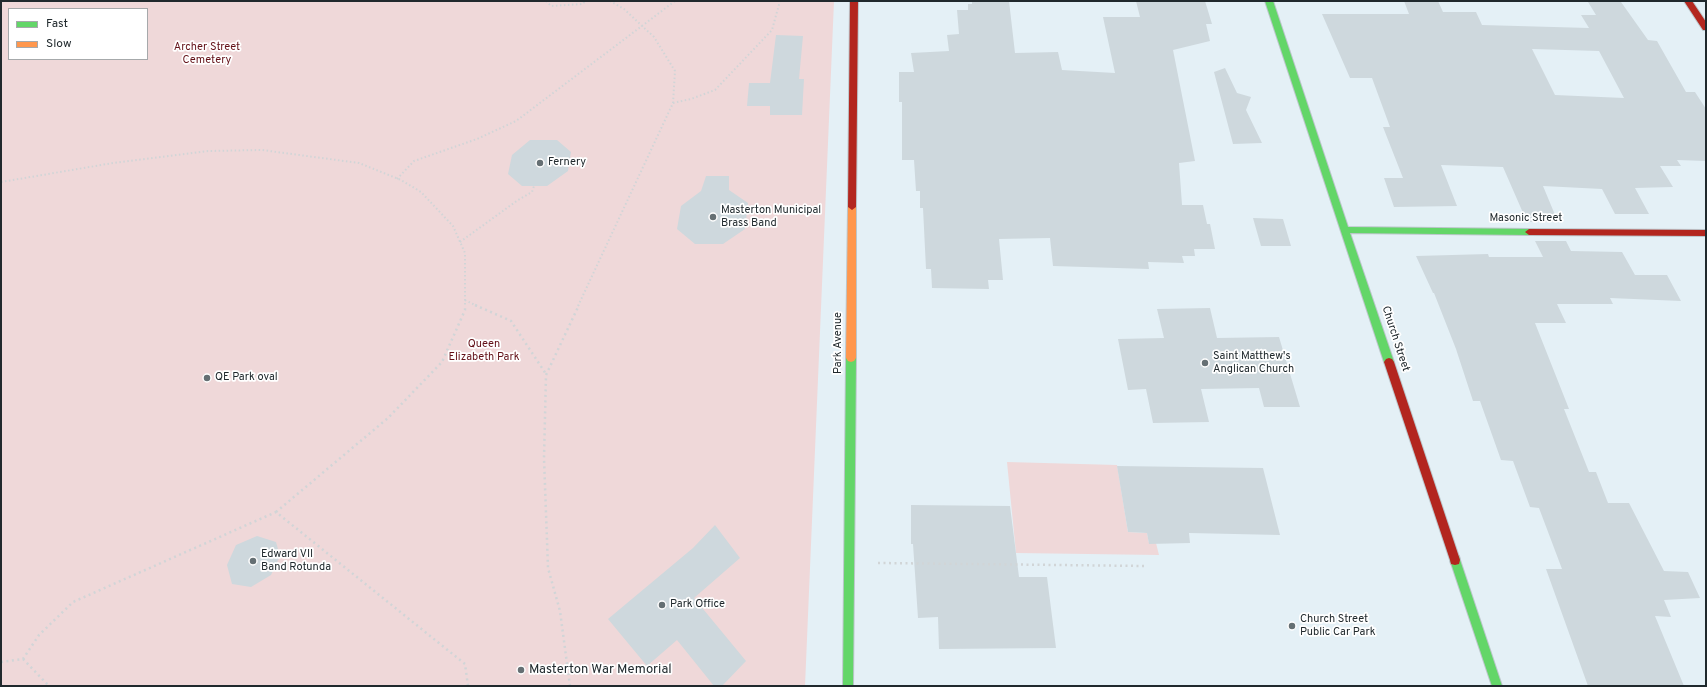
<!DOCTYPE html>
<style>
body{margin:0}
#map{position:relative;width:1707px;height:687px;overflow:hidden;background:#e4f0f6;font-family:Overpass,sans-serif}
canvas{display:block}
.frame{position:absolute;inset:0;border:2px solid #20292d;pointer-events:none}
.legend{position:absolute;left:8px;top:8px;width:140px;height:52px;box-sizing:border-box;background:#fff;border:1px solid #a6a9ab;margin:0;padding:5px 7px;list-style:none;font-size:12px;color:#20292d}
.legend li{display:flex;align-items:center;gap:8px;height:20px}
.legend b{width:20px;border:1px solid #a6a9ab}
</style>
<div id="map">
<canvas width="1707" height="687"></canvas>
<div class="frame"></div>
<ul class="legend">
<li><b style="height:5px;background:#63d668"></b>Fast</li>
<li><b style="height:5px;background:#ff974d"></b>Slow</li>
</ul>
</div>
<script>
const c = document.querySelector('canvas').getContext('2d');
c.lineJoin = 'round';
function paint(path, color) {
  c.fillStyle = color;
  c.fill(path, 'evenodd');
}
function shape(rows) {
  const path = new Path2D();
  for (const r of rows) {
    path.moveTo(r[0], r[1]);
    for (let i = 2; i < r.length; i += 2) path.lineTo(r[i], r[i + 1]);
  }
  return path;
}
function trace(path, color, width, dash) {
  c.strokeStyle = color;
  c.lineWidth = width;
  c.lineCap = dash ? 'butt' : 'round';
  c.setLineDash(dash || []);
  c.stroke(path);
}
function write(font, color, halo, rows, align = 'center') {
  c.font = font + ' Overpass,sans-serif';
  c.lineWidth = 3.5;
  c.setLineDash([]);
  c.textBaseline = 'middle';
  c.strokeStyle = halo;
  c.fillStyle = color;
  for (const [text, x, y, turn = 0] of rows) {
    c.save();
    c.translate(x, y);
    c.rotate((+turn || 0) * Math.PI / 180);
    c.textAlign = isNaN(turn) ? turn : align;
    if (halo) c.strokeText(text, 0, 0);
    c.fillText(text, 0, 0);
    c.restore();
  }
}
paint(shape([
 [1,1,834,1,805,686,1,686],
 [9,9,147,9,147,59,9,59],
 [1007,462,1117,465,1128,532,1147,533,1149,543,1156,543,1159,555,1016,553]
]), '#efd8d9');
paint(shape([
 [972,1,1009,1,1015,53,1058,52,1062,70,1115,73,1103,17,1140,17,1136,1,1205,1,1212,24,1206,24,1210,41,1173,50,1195,161,1179,163,1182,205,1203,205,1207,224,1210,224,1215,249,1194,249,1195,256,1182,256,1184,263,1148,262,1149,269,1053,266,1050,238,999,239,1003,280,988,280,989,289,932,288,931,269,926,269,923,208,920,208,920,191,916,191,914,160,902,160,902,102,899,102,899,72,914,72,911,53,949,51,947,35,959,34,957,10,968,10,968,4,972,4],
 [1404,1,1438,1,1443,12,1476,12,1482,25,1589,28,1581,15,1596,15,1588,2,1621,2,1648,40,1657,41,1686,92,1695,92,1706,109,1706,161,1677,160,1681,166,1660,166,1673,187,1635,188,1649,214,1615,214,1602,189,1543,186,1558,222,1527,222,1503,167,1441,165,1457,206,1394,207,1384,178,1403,178,1383,127,1390,127,1372,78,1350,78,1322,14,1409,14],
 [1532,49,1599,51,1624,98,1555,95],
 [776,35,803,36,799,79,804,79,802,115,770,115,770,106,747,106,749,83,770,83],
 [1225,68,1237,93,1251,97,1246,110,1262,143,1233,144,1214,72],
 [530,140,557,140,571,152,568,171,547,186,522,186,508,174,512,155],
 [706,176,729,176,729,190,748,203,745,229,723,244,695,244,677,229,681,206,701,191],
 [1253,218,1283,219,1291,246,1261,246],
 [1535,241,1566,241,1571,251,1622,252,1635,275,1667,275,1681,301,1610,298,1613,304,1557,304,1566,323,1535,323,1569,409,1564,409,1589,472,1596,472,1608,503,1629,503,1664,571,1688,572,1700,598,1664,600,1671,617,1655,616,1684,686,1588,686,1546,569,1562,569,1539,508,1530,507,1513,461,1501,460,1480,401,1473,401,1456,349,1434,293,1433,293,1416,256,1488,254,1489,257,1543,257],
 [1210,308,1217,338,1279,337,1300,407,1264,407,1259,388,1201,389,1209,422,1153,423,1146,389,1128,390,1118,339,1164,338,1157,309],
 [1117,466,1263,468,1280,535,1189,533,1190,543,1149,544,1147,533,1128,532],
 [911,505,1010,506,1019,577,1047,577,1056,648,939,649,938,617,918,618,913,544,911,544],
 [715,525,740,558,694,598,746,661,722,686,714,686,677,640,647,666,608,619,693,548],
 [257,536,276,542,280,556,271,575,251,587,232,584,227,565,236,545]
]), '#ced8dd');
const fast = shape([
 [1265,1,1273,1,1348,227,1529,229,1533,232,1529,235,1350,233,1394,362,1392,365,1389,366,1386,365,1384,362,1265,1],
 [851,354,854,355,856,358,853,686,843,686,846,358,848,355,851,354],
 [1455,555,1459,556,1460,560,1502,686,1492,686,1450,560,1451,556,1455,555]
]);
const slow = shape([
 [852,204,856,207,856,358,854,361,851,362,848,361,846,358,848,207,852,204]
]);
const jam = shape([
 [850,1,858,1,856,207,852,210,848,207,850,1],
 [1684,1,1692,1,1706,22,1706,30,1703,30,1684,1],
 [1529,229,1706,230,1706,236,1529,235,1525,232,1529,229],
 [1389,358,1392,359,1394,362,1460,560,1459,564,1455,565,1451,564,1450,560,1384,362,1386,359,1389,358]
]);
trace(fast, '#bcc6cb', 2);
trace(slow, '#bcc6cb', 2);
trace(jam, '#bcc6cb', 2);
trace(shape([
 [546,1,551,6,583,4,585,1],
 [673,103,691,99,715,90,772,30,780,1],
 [397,179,414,161,477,139,516,121,675,1],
 [1,182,113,163,208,151,262,150,359,163,401,180,421,192,453,226,465,253,465,306],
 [460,242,518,200,532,192,534,186],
 [465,300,477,306],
 [578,306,673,103,675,71,654,37,624,9,610,1]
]), '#d1d5d7', 2, [1.5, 2.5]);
trace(shape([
 [475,305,511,321,546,374],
 [276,512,388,418,442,362,465,310,465,305],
 [878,563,1147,566],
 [23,659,49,686],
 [1,662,23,659,39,635,73,602,276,512,465,664,468,686],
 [570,686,560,611,548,568,544,458,546,375,579,305]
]), '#d1d5d7', 2.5, [2, 3.5]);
paint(fast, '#63d668');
paint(slow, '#ff974d');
paint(jam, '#b3261e');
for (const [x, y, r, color] of [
 [540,163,4,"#656f73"],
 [713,217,4,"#656f73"],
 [1205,363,4,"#656f73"],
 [207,378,4,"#656f73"],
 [253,561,4,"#656f73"],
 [662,605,4,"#656f73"],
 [1292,626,4,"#656f73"],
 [521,670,4,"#656f73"]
]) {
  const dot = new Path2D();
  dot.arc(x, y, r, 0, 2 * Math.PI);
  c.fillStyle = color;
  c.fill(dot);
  trace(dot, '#fff', 1.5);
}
write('11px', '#631118', '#fff', [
 ["Archer Street",207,48],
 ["Cemetery",207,61],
 ["Queen",484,345],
 ["Elizabeth Park",484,358]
]);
write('11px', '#20292d', '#fff', [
 ["Fernery",548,163],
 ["Masterton Municipal",721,211],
 ["Brass Band",721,224],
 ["Saint Matthew's",1213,357],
 ["Anglican Church",1213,370],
 ["QE Park oval",215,378],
 ["Edward VII",261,555],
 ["Band Rotunda",261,568],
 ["Park Office",670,605],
 ["Church Street",1300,620],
 ["Public Car Park",1300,633]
], 'left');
write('11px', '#20292d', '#fff', [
 ["Masonic Street",1526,219],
 ["Church Street",1395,339,72],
 ["Park Avenue",839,343,-90]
]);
write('13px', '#20292d', '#fff', [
 ["Masterton War Memorial",529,670]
], 'left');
</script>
